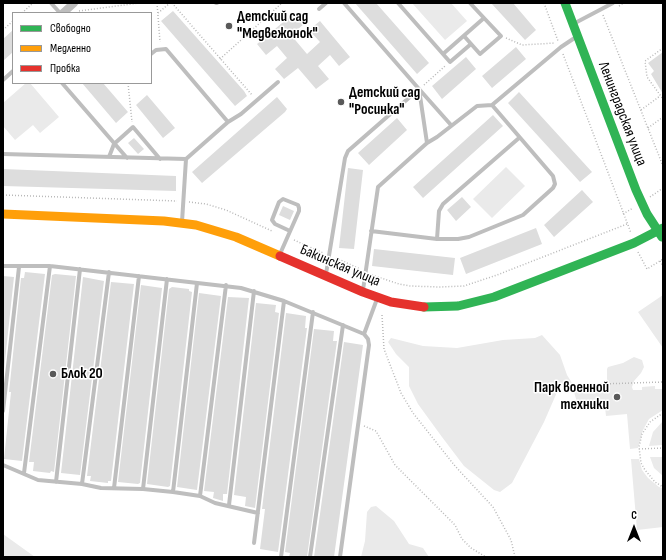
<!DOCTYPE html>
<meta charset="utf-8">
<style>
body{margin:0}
#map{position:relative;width:666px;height:560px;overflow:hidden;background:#fff;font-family:"Sofia Sans Condensed",sans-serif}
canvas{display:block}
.frame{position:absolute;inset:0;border:4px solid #000;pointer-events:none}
.legend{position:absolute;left:12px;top:12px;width:140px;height:72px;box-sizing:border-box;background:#fff;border:1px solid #999;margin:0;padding:5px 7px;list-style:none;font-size:12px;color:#000}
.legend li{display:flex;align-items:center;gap:8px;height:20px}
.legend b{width:20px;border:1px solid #999}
.north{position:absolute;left:614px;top:508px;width:40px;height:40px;-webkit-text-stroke:3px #fff;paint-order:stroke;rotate:0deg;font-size:11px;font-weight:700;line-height:16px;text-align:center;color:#000}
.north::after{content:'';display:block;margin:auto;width:14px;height:18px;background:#000;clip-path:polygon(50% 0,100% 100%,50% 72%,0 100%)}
</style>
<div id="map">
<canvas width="666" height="560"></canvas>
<div class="frame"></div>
<ul class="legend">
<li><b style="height:5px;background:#30b455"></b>Свободно</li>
<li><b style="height:5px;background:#ff9f0a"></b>Медленно</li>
<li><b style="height:5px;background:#e5322d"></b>Пробка</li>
</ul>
<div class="north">С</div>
</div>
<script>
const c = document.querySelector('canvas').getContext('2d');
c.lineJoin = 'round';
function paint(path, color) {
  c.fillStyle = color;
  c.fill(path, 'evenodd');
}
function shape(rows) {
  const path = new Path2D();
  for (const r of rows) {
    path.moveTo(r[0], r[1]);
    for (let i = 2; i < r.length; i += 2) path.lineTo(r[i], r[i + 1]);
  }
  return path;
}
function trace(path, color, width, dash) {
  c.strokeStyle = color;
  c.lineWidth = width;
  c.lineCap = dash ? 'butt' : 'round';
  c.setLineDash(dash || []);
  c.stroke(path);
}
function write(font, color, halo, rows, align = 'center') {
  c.font = font + ' "Sofia Sans Condensed",sans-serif';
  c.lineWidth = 3;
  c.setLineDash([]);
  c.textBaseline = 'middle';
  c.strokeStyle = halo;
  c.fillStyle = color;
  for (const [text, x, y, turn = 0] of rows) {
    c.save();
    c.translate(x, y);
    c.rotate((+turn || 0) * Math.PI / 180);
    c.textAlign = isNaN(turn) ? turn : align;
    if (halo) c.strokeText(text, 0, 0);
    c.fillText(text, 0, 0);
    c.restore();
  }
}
paint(shape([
 [412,3,451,3,467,21,445,40],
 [26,83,30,83,59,117,40,133,33,125,15,140,3,126,3,103],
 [506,167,525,186,492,218,473,199],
 [663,295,663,348,638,312],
 [542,335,560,355,567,375,572,383,580,388,594,389,604,386,607,380,607,369,608,367,623,363,634,357,642,360,644,367,641,373,634,381,632,387,633,390,642,390,642,387,655,386,655,389,663,389,663,410,649,419,643,430,638,448,630,449,627,414,606,416,605,407,583,407,577,402,573,389,561,383,544,422,512,483,500,492,494,490,464,466,442,437,418,404,409,386,409,367,396,354,388,342,391,338,423,346,457,348,503,340,535,338],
 [663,421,662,445,649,446,653,432],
 [650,457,663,457,663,476,654,468],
 [631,459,639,459,642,470,648,478,659,487,663,488,663,527,637,530],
 [376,506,394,521,409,544,423,548,429,557,361,557,365,541,367,512,371,507],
 [3,534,35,557,3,557]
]), '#eaeaea');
paint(shape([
 [355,3,376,3,429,63,417,74],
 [491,3,513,3,536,30,525,40],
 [173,11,244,91,247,96,235,106,161,21],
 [294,13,304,24,291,35,307,54,320,42,309,30,320,21,350,57,339,66,330,55,318,66,329,79,316,89,298,68,284,79,275,69,287,58,277,46,266,55,257,44],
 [13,30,13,52,3,61,3,39],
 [516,47,526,59,492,88,482,76],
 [663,52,663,94,651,74,654,71,648,63],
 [466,57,476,69,442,99,432,86],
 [82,83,103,83,128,112,116,123],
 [519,92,592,172,580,182,508,103],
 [147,95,175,128,163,138,136,105],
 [277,97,287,109,285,112,202,183,192,172],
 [493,115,503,126,423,198,413,187],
 [397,118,407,130,369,165,358,153],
 [134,138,144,149,138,154,128,143],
 [348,168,363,170,354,249,339,248],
 [3,169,176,176,176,191,3,186],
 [582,190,593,202,554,237,544,225],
 [462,197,471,207,456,221,447,210],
 [283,206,294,211,290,220,279,215],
 [536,228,542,244,466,274,460,258],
 [374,249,455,258,453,275,372,266],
 [25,272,45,274,22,461,4,459,11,392,9,392,21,278,24,278],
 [55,274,76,276,54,472,51,471,50,473,33,471,34,462,29,462,52,275],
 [3,276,14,277,3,379],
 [83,277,104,281,80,475,61,473],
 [111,282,134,284,111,481,108,481,108,483,90,481,91,476,87,476],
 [141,285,162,288,140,483,138,484,118,482],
 [172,287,189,289,189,291,192,292,170,486,168,487,147,484,169,289],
 [199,293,221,296,197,490,177,487],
 [228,297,249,298,227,494,223,494,223,501,213,498,214,492,204,491],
 [256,303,276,305,275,312,279,313,255,508,245,506,246,497,234,495],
 [286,313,306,316,305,328,307,328,278,552,260,549,265,509,262,509],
 [314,329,334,331,333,341,337,341,307,557,289,557,290,553,285,552],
 [344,342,363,345,334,557,314,557]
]), '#ddd');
trace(shape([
 [157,3,160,42],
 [172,3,252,95],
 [544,3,558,41],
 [619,6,624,3],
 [79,11,139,3],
 [22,13,33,3],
 [158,13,170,3],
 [603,15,663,166],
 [3,30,13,21],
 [506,38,522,45,555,43],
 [663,48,645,61,647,77,663,99],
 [563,54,631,233],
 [220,59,282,3],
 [128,83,132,122],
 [424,85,445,66],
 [641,110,660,96],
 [648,128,663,117],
 [3,195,177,201],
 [650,197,663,188],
 [189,202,206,204,226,210,272,231],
 [623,214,633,208],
 [294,240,323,253],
 [638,252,647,269,663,259],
 [336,258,360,269],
 [660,261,663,266],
 [372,275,399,284,410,286,440,287,464,286,497,275,627,224],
 [382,315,384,349,401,393,413,413,455,466,493,507,511,540,515,557],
 [601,384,663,382],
 [663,413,650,422,642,434,639,447,641,463,645,470,655,482,663,487],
 [364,426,376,431,395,465,455,525,462,539,471,548,486,557],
 [639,449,663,448]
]), '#b8b8b8', 1.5, [1, 2]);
trace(shape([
 [51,3,60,13],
 [216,3,217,3],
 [344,3,419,89,427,143,378,187,363,290],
 [398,3,450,62,471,44],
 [319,9,326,3],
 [575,23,613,3],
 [464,36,480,54,501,36,484,18],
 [151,54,156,50,166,49,228,122,186,159,182,222],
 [443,54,484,18,470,3],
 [3,80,13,71],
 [62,83,127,158],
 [228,122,241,114,278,82],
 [427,143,437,137,477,106,492,105,561,47,576,37],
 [3,154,186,159],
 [109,157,114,144,133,127,160,159],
 [371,231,437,239,458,239,469,237,523,215,553,188,555,184,553,176,492,105],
 [437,239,439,211,443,204,519,138],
 [280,254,299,211,299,208,298,205,283,199,279,202,272,220,275,224,290,231],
 [3,266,50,266,241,288,284,301,364,334,368,339,369,345,340,557],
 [326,274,345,158,348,151,419,89,451,125],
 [364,334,377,299],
 [3,411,19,267],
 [3,465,38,480,82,484,101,488,143,489,173,492,200,496,215,503,258,513],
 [24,473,50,266],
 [56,482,80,269],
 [82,484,109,272],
 [114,488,139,276],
 [143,489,167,279],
 [173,492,197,283],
 [200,496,226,285],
 [229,505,254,291],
 [254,543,284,301],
 [281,557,313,312],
 [310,557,343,325]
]), '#bebebe', 4);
trace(shape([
 [63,13,74,3]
]), '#bebebe', 8);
trace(shape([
 [565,3,636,190,647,214,662,237],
 [424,307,458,306,494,297,634,243,663,228]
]), '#30b455', 9);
trace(shape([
 [3,214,164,221,196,225,236,237,280,256]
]), '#ff9f0a', 9);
trace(shape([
 [280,256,363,292,391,302,424,307]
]), '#e5322d', 9);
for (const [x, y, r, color] of [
 [229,26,4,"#595959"],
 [341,102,4,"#595959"],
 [53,374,4,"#595959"],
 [617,397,4,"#595959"]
]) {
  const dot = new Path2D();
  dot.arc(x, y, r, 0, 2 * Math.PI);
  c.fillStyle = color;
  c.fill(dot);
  trace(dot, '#fff', 1.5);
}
write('bold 15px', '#000', '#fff', [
 ["Детский сад",237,17],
 ["\"Медвежонок\"",237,34],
 ["Детский сад",349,93],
 ["\"Росинка\"",349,110],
 ["Блок 20",61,374],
 ["Парк военной",609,388,"right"],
 ["техники",609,405,"right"]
], 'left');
write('15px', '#000', '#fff', [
 ["Ленинградская улица",622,114,69],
 ["Бакинская улица",340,266,23]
]);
</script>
